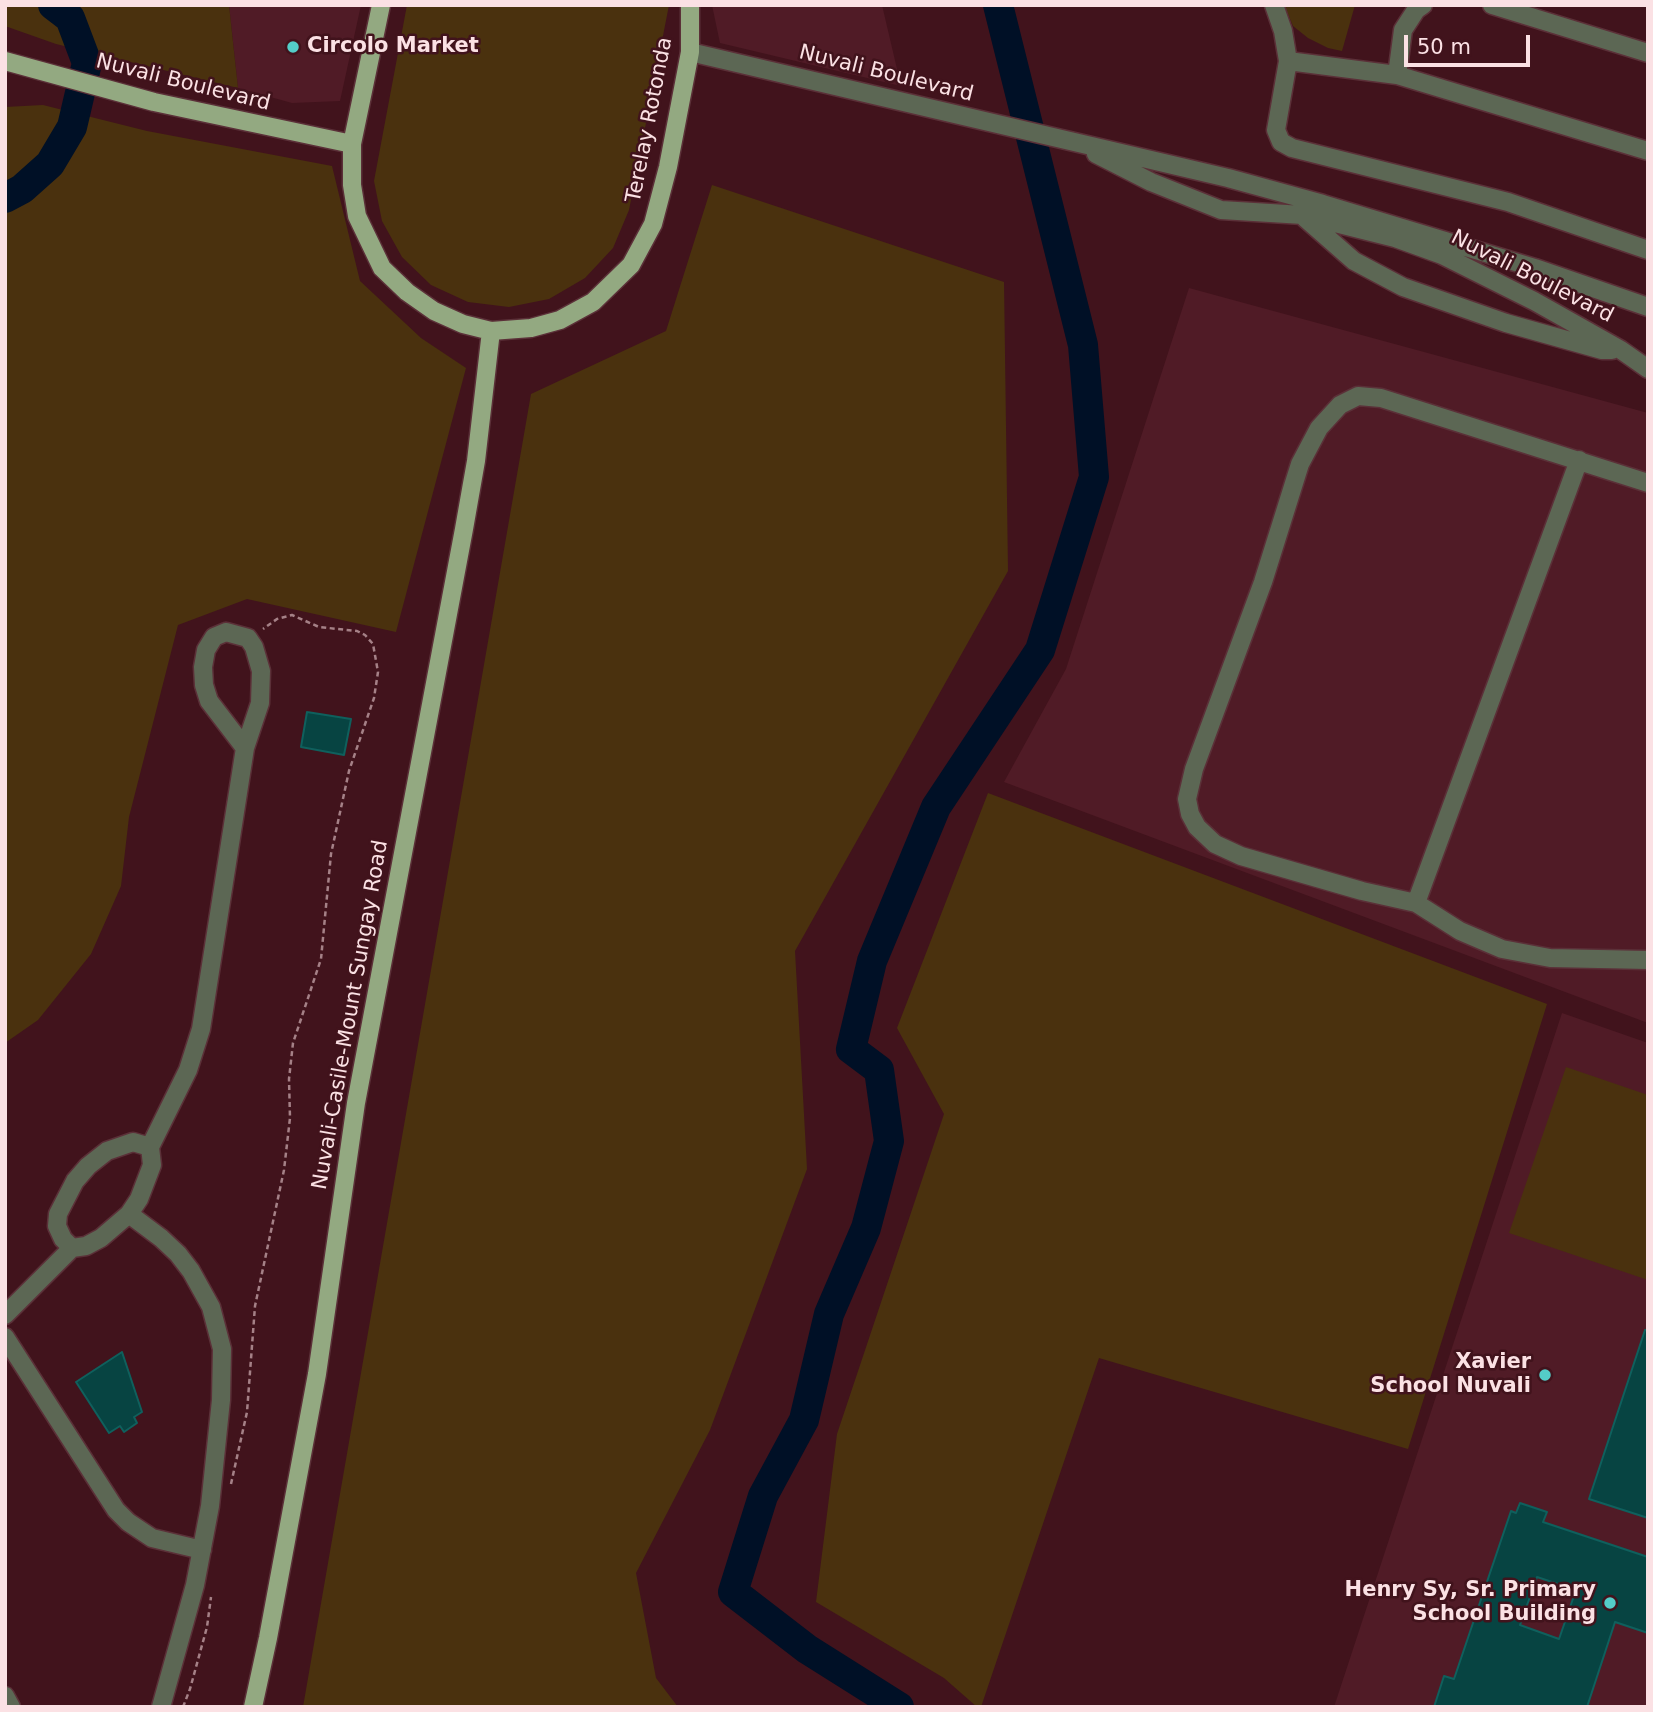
<!DOCTYPE html>
<style>
body{margin:0}
#map{position:relative;width:1653px;height:1712px;overflow:hidden;background:#41131c;font-family:"DejaVu Sans",sans-serif}
canvas{display:block}
.frame{position:absolute;inset:0;border:7px solid #fbe1e4;pointer-events:none}
.scale{position:absolute;left:1404px;top:35px;width:126px;height:32px;box-sizing:border-box;border:4px solid #fbe1e4;border-top:0;padding-left:9px;font-size:21px;line-height:24px;white-space:nowrap;color:#fbe1e4;-webkit-text-stroke:5px #41131c;paint-order:stroke}
</style>
<div id="map">
<canvas width="1653" height="1712"></canvas>
<div class="frame"></div>
<div class="scale">50 m</div>
</div>
<script>
const c = document.querySelector('canvas').getContext('2d');
c.lineJoin = 'round';
function paint(path, color) {
  c.fillStyle = color;
  c.fill(path, 'evenodd');
}
function shape(rows) {
  const path = new Path2D();
  for (const r of rows) {
    path.moveTo(r[0], r[1]);
    for (let i = 2; i < r.length; i += 2) path.lineTo(r[i], r[i + 1]);
  }
  return path;
}
function trace(path, color, width, dash) {
  c.strokeStyle = color;
  c.lineWidth = width;
  c.lineCap = dash ? 'butt' : 'round';
  c.setLineDash(dash || []);
  c.stroke(path);
}
function write(font, color, halo, rows, align = 'center') {
  c.font = font + ' "DejaVu Sans",sans-serif';
  c.lineWidth = 5;
  c.setLineDash([]);
  c.textBaseline = 'middle';
  c.strokeStyle = halo;
  c.fillStyle = color;
  for (const [text, x, y, turn = 0] of rows) {
    c.save();
    c.translate(x, y);
    c.rotate((+turn || 0) * Math.PI / 180);
    c.textAlign = isNaN(turn) ? turn : align;
    if (halo) c.strokeText(text, 0, 0);
    c.fillText(text, 0, 0);
    c.restore();
  }
}
paint(shape([
 [229,5,361,5,340,101,292,103,238,88],
 [712,5,882,5,901,86,720,43],
 [1189,288,1648,413,1648,1023,1004,782,1066,669],
 [1562,1013,1648,1043,1648,1707,1334,1707]
]), '#501b26');
paint(shape([
 [5,5,229,5,238,88,56,44,5,26],
 [407,5,669,5,629,210,613,248,585,278,549,299,509,307,468,302,431,285,402,257,382,221,374,181],
 [1284,5,1355,5,1342,51,1328,48,1308,38,1293,26],
 [43,105,147,131,332,166,360,281,421,338,466,368,396,632,247,599,178,625,129,817,121,886,91,954,38,1020,5,1043,5,107],
 [712,185,1004,282,1008,571,795,951,807,1169,710,1430,636,1573,656,1678,678,1707,303,1707,531,394,666,331],
 [988,793,1547,1004,1408,1449,1099,1358,981,1707,977,1707,944,1678,816,1602,837,1434,944,1114,897,1028],
 [1566,1067,1648,1095,1648,1280,1509,1233]
]), '#4a310e');
trace(shape([
 [5,198,22,189,50,164,72,127,87,63,70,18,53,5],
 [899,1707,807,1649,733,1592,763,1496,804,1420,829,1314,866,1228,889,1141,879,1070,851,1049,872,961,936,807,1040,650,1094,477,1083,345,998,5]
]), '#001026', 30);
const building = shape([
 [307,712,351,719,344,755,301,747,307,712],
 [1645,1330,1648,1330,1648,1518,1589,1499,1645,1330],
 [122,1352,142,1412,134,1417,137,1423,124,1432,120,1426,109,1433,76,1382,122,1352],
 [1520,1503,1547,1512,1543,1522,1648,1557,1648,1633,1615,1622,1587,1707,1434,1707,1444,1676,1454,1679,1511,1511,1516,1513,1520,1503],
 [1537,1577,1576,1590,1559,1639,1520,1625,1537,1577]
]);
paint(building, '#074442');
trace(building, '#0f605d', 2);
const minor = shape([
 [1274,5,1283,31,1288,61,1276,130,1281,142,1292,148,1508,202,1648,250],
 [1492,5,1648,53],
 [690,52,1228,178,1323,204,1535,268,1648,307],
 [1288,61,1397,75,1648,151],
 [1397,75,1403,30,1416,10,1423,5],
 [1096,154,1151,182,1221,210,1303,215,1395,238,1442,255,1534,301,1621,350,1648,369],
 [1305,218,1354,261,1403,287,1506,323,1602,350,1612,350],
 [1648,483,1381,398,1358,396,1340,405,1319,428,1300,464,1263,582,1194,769,1187,799,1190,814,1197,827,1215,844,1241,856,1362,891,1416,903,1460,931,1502,949,1550,958,1648,960],
 [226,632,248,638,254,647,261,671,260,703,245,748,209,701,204,685,203,667,206,650,214,637,226,632],
 [1416,903,1579,460],
 [150,1147,133,1142,107,1151,88,1166,75,1181,58,1214,57,1226,63,1239,72,1248,86,1246,101,1238,129,1214,139,1199,152,1165,150,1147,188,1070,201,1029,245,748],
 [129,1214,161,1238,178,1254,191,1271,211,1307,222,1349,221,1400,210,1506,195,1585,161,1707],
 [5,1315,72,1248],
 [5,1337,116,1510,128,1522,152,1538,202,1550],
 [5,1696,11,1707]
]);
const major = shape([
 [381,5,352,144,352,185,357,216,382,268,407,292,434,311,463,324,491,331,531,328,560,320,593,302,631,265,653,224,668,167,690,52,690,5],
 [5,61,154,102,352,144],
 [253,1707,268,1638,317,1374,356,1103,464,529,476,461,491,331]
]);
trace(minor, '#5b3038', 21);
trace(major, '#5b3038', 21);
trace(shape([
 [231,1484,247,1412,255,1306,284,1170,290,1118,289,1079,293,1043,321,959,331,854,349,771,374,698,378,672,373,644,365,635,357,631,319,627,292,615,277,619,263,629],
 [183,1707,190,1689,207,1627,211,1597]
]), '#a58187', 2.5, [5, 3.5]);
trace(minor, '#5c6754', 18);
trace(major, '#93a981', 18);
for (const [x, y, r, color] of [
 [293,47,7,"#54cdc8"],
 [1545,1375,7,"#54cdc8"],
 [1610,1603,7,"#54cdc8"]
]) {
  const dot = new Path2D();
  dot.arc(x, y, r, 0, 2 * Math.PI);
  c.fillStyle = color;
  c.fill(dot);
  trace(dot, '#41131c', 2.5);
}
write('bold 21px', '#fbe1e4', '#41131c', [
 ["Circolo Market",307,47,"left"],
 ["Xavier",1531,1363],
 ["School Nuvali",1531,1387],
 ["Henry Sy, Sr. Primary",1596,1591],
 ["School Building",1596,1615]
], 'right');
write('21px', '#fbe1e4', '#41131c', [
 ["Nuvali Boulevard",886,74,14],
 ["Nuvali Boulevard",183,83,14],
 ["Terelay Rotonda",650,120,-79],
 ["Nuvali Boulevard",1532,277,27],
 ["Nuvali-Casile-Mount Sungay Road",351,1015,-80]
]);
</script>
